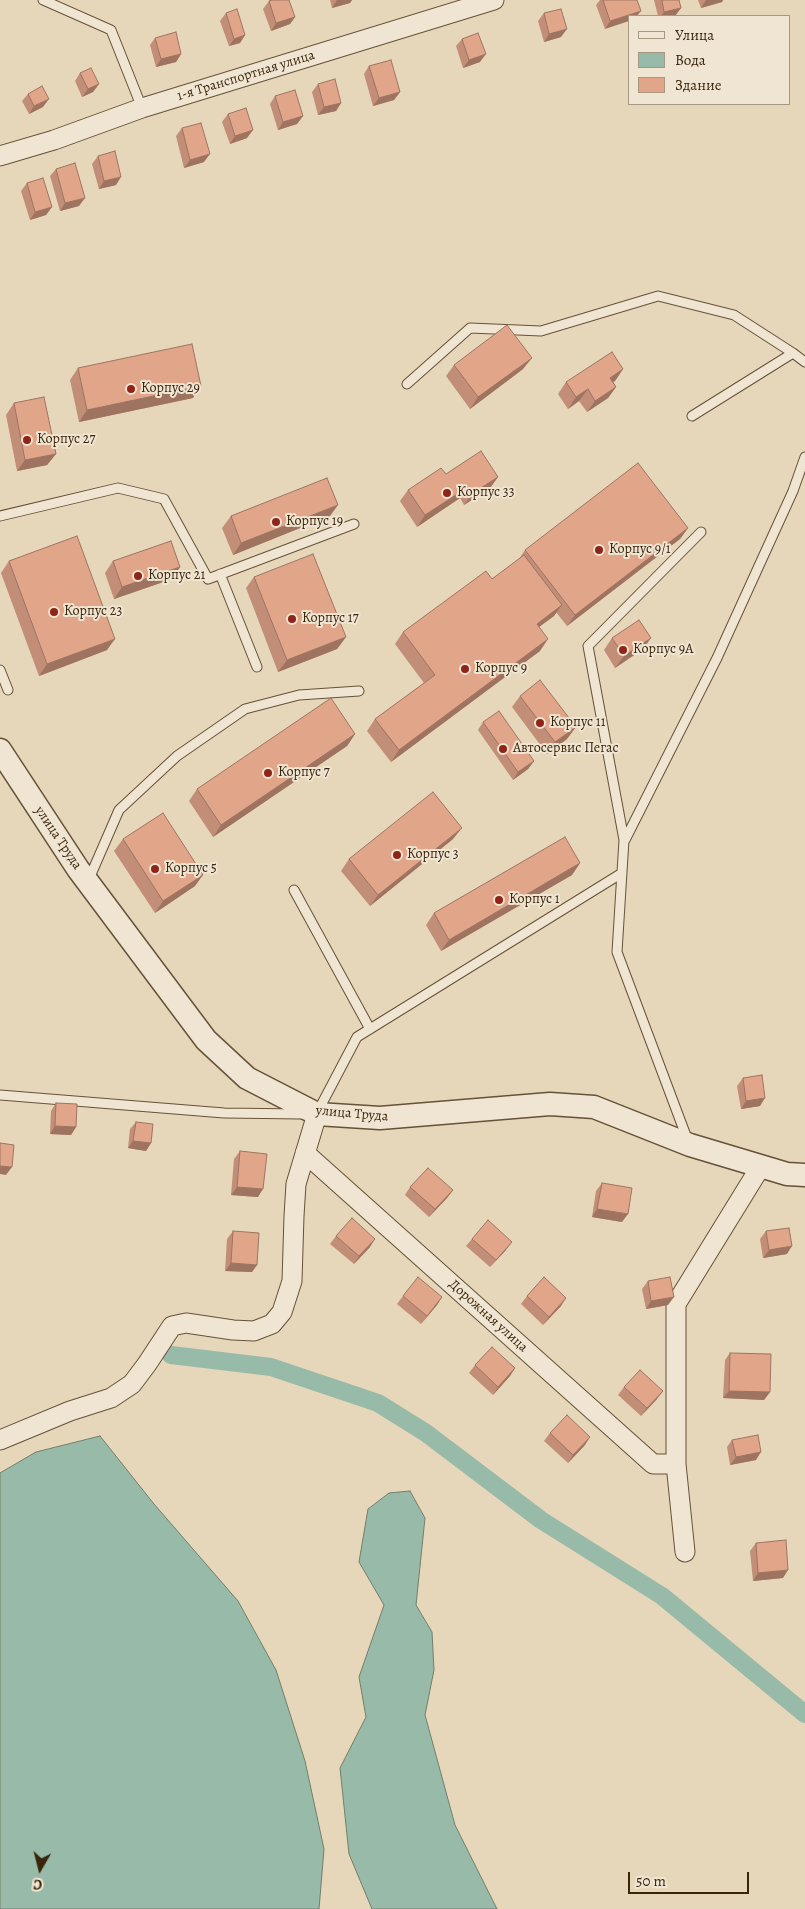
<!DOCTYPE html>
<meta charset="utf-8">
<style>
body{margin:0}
#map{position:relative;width:805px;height:1909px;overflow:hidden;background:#e7d7ba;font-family:Alegreya,serif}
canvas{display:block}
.legend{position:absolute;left:628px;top:15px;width:162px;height:90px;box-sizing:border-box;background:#efe5d2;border:1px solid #a79882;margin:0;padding:6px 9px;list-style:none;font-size:15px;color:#3a250b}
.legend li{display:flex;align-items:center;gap:10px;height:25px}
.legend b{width:25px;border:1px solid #a79882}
.north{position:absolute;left:15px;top:1844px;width:50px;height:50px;-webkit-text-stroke:4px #efe5d2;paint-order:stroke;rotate:188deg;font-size:14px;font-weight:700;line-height:20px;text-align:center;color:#3a250b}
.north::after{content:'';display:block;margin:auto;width:18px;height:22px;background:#3a250b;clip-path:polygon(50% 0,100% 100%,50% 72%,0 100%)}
.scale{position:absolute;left:628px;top:1872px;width:121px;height:22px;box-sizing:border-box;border:2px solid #3a250b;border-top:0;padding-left:6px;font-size:15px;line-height:18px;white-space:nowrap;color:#3a250b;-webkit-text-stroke:4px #efe5d2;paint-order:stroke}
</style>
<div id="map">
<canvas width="805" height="1909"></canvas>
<ul class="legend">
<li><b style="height:6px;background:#efe5d2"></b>Улица</li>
<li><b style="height:14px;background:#98baa9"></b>Вода</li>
<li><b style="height:14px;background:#e1a58a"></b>Здание</li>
</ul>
<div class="north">С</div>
<div class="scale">50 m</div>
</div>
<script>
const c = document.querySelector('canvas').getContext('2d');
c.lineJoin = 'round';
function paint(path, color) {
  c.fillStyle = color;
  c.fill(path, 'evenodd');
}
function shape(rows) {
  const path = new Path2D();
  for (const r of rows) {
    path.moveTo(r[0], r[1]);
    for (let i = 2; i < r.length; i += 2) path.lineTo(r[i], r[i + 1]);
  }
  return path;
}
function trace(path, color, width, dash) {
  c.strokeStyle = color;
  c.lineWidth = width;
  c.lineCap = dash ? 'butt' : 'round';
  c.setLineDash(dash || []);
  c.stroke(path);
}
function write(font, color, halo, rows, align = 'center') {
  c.font = font + ' Alegreya,serif';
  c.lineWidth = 4;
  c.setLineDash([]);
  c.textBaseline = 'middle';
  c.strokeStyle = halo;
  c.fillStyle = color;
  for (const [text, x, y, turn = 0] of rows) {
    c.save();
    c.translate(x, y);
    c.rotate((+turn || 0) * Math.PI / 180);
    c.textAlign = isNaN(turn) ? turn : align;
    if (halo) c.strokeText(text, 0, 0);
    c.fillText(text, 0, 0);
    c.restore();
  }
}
const water = shape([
 [100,1436,154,1504,238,1601,276,1670,305,1761,324,1849,319,1909,0,1909,0,1473,36,1452,100,1436],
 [410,1491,425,1518,416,1605,432,1632,434,1670,425,1715,455,1825,497,1909,372,1909,349,1854,340,1768,366,1717,359,1677,384,1605,359,1562,368,1509,389,1493,410,1491]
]);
paint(water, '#98baa9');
trace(water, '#727e6a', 1);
trace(shape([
 [171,1355,271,1367,378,1403,426,1433,541,1520,662,1596,805,1714]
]), '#98baa9', 18);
const service = shape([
 [43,0,111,30,142,108],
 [407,384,470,328,541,331,658,296,734,315,793,353],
 [692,416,793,353,805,362],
 [0,516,118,488,164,499,208,579,354,524],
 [220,574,257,667],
 [0,670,8,690],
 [625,840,717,658,793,491,805,457],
 [89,879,119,810,177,756,245,709,299,695,359,691],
 [294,890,370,1029],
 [0,1095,224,1113,302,1114],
 [317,1113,357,1037,622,873],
 [688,1141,617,952,624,840,588,646,701,532]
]);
const minor = shape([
 [0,156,54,140,142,108,494,0],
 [305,1153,653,1464,676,1464],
 [0,1440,70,1411,111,1398,132,1384,147,1364,172,1326,186,1323,233,1330,254,1331,272,1324,282,1312,292,1281,294,1216,296,1184,317,1114],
 [685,1552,676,1464,676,1304,761,1166]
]);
const tertiary = shape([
 [0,750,78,869,206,1040,247,1078,317,1114,380,1118,550,1104,594,1107,690,1145,787,1174,805,1175]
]);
trace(service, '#655237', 11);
trace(minor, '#655237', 21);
trace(tertiary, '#655237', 25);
trace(service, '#efe5d2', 9);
trace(minor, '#efe5d2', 19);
trace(tertiary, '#efe5d2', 22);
paint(shape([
 [330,0,352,0,350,3,332,8],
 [600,0,637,0,605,29,596,5],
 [654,0,679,0,681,8,675,16,658,16],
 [698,0,723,0,722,2,701,8],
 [269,1,295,17,290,24,271,31,263,9],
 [226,13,245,35,240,43,229,46,220,21],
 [544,13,561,37,544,42,538,21],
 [155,38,181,54,176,62,156,67,150,45],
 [462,39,480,62,463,68,456,46],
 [369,66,400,92,394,100,373,106,364,74],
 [80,73,99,84,93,92,82,97,75,81],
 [318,84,341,103,336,111,318,115,312,92],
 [28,94,43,107,29,114,22,101],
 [275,96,303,116,297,124,278,130,270,104],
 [228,114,247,138,230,144,222,122],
 [182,128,204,162,184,168,176,136],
 [98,156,116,185,99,189,92,164],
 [56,169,79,206,60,211,50,176],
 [27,183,52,207,46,215,30,220,21,191],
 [454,365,523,369,470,409,446,376],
 [78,368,193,398,79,422,70,380],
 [623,369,615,381,613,382,616,387,608,398,587,412,579,401,568,409,558,394,566,382],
 [14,403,56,454,47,465,17,471,6,415],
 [446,474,498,477,490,488,464,505,460,498,417,527,400,501,408,490],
 [231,516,330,516,233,555,222,528],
 [688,528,680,539,567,626,556,612,554,616,539,627,540,651,391,762,367,731,375,719,424,683,395,644,403,632,492,579,519,559,525,550],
 [9,561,107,650,39,676,1,573],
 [113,561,180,567,172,579,114,599,105,573],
 [254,577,346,637,337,649,278,672,246,588],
 [612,638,643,649,615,668,604,650],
 [520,696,567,739,547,754,512,707],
 [483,722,534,761,528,769,513,780,478,730],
 [355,734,347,746,213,837,189,801,197,789],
 [123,839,195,886,155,913,114,851],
 [453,839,370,906,341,871,349,859],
 [580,863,572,875,441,951,426,925,434,913],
 [743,1078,760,1106,741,1109,737,1086],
 [56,1103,76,1127,71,1135,50,1134,51,1111],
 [136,1122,151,1143,146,1151,128,1148,130,1129],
 [240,1151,258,1197,231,1195,234,1159],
 [602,1183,622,1222,592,1217,596,1191],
 [410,1187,453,1190,447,1198,429,1217,405,1195],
 [233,1231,257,1265,252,1272,225,1271,227,1239],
 [766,1231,787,1254,763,1258,760,1239],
 [336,1236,370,1247,354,1264,330,1244],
 [472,1239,506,1250,490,1267,466,1246],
 [648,1281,668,1305,646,1309,642,1289],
 [403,1296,442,1297,437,1305,421,1324,397,1304],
 [527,1296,561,1306,543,1325,521,1304],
 [730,1353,770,1392,764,1400,723,1398,725,1360],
 [475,1365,515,1368,510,1376,493,1395,469,1373],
 [624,1387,657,1399,641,1416,618,1395],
 [550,1433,585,1445,568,1463,544,1441],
 [732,1440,756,1460,730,1465,727,1447],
 [756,1543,783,1578,753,1581,750,1551]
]), '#c28e77');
paint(shape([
 [337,0,352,0,350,3,332,8],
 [706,0,723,0,722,2,701,8],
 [681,8,675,16,661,16,664,12],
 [641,11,637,16,629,16,629,21,605,29,610,21],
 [295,17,290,24,271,31,276,23],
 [567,29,561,37,544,42,549,34],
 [245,35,240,43,229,46,234,39],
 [181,54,176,62,156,67,161,59],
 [486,54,480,62,463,68,469,60],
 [99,84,93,92,82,97,88,89],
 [400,92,394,100,373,106,379,98],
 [49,99,43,107,29,114,34,106],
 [341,103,336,111,318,115,324,107],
 [303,116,297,124,278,130,283,122],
 [253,130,247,138,230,144,235,136],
 [210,154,204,162,184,168,190,160],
 [121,177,116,185,99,189,104,181],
 [85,198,79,206,60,211,65,203],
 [52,207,46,215,30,220,35,212],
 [532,358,523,369,470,409,478,397],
 [623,369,615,381,602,389,610,378],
 [201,386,193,398,79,422,87,410],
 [616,387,608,398,587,412,595,401],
 [588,389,579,401,568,409,576,397],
 [56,454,47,465,17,471,25,460],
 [498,477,490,488,464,505,473,493],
 [468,487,460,498,417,527,425,515],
 [338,505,330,516,233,555,241,543],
 [688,528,680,539,567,626,575,615],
 [180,567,172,579,114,599,122,587],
 [562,605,554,616,528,635,537,624],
 [346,637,337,649,278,672,287,660],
 [651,638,643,649,615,668,624,656],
 [115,639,107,650,39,676,47,664],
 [548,639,540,651,391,762,399,750],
 [576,727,567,739,547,754,555,742],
 [355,734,347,746,213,837,221,825],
 [534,761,528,769,513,780,518,772],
 [462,828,453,839,370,906,378,895],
 [580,863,572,875,441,951,449,940],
 [203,875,195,886,155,913,163,901],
 [765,1098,760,1106,741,1109,746,1101],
 [55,1126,76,1127,71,1135,50,1134],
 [133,1141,151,1143,146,1151,128,1148],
 [0,1166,12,1167,6,1175,0,1174],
 [237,1187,263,1189,258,1197,231,1195],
 [453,1190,447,1198,429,1217,435,1209],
 [597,1209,628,1214,622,1222,592,1217],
 [375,1239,370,1247,354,1264,359,1256],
 [512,1242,506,1250,490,1267,496,1260],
 [792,1246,787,1254,763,1258,769,1250],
 [231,1263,257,1265,252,1272,225,1271],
 [442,1297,437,1305,421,1324,427,1316],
 [674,1297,668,1305,646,1309,651,1301],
 [566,1298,561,1306,543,1325,549,1317],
 [515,1368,510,1376,493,1395,498,1387],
 [663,1391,657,1399,641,1416,647,1408],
 [729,1391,770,1392,764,1400,723,1398],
 [590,1437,585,1445,568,1463,573,1455],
 [761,1452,756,1460,730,1465,736,1457],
 [788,1570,783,1578,753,1581,758,1573]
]), '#9e7461');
const building = shape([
 [272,0,289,0,295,17,276,23,269,1,272,0],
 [603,0,637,0,641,11,610,21,603,0],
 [662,0,679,0,681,8,664,12,662,0],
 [237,9,245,35,234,39,226,13,237,9],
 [561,9,567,29,549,34,544,13,561,9],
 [176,32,181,54,161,59,155,38,176,32],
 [478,33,486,54,469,60,462,39,478,33],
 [391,60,400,92,379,98,369,66,391,60],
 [91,68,99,84,88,89,80,73,91,68],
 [335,79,341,103,324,107,318,84,335,79],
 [42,86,49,99,34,106,28,94,42,86],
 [295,90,303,116,283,122,275,96,295,90],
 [246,108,253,130,235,136,228,114,246,108],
 [201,123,210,154,190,160,182,128,201,123],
 [115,151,121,177,104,181,98,156,115,151],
 [75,163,85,198,65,203,56,169,75,163],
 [43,178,52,207,35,212,27,183,43,178],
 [507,325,532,358,478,397,454,365,507,325],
 [192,344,201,386,87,410,78,368,192,344],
 [612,352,623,369,610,378,616,387,595,401,588,389,576,397,566,382,612,352],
 [44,397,56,454,25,460,14,403,44,397],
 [481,451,498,477,473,493,468,487,425,515,408,490,441,468,446,474,481,451],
 [638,463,688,528,575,615,525,550,638,463],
 [327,478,338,505,241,543,231,516,327,478],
 [77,536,115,639,47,664,9,561,77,536],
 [171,541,180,567,122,587,113,561,171,541],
 [313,554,346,637,287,660,254,577,313,554],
 [524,555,562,605,537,624,548,639,399,750,375,719,435,675,403,632,486,571,492,579,524,555],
 [639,620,651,638,624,656,612,638,639,620],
 [540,680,576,727,555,742,520,696,540,680],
 [331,698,355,734,221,825,197,789,331,698],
 [499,711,534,761,518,772,483,722,499,711],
 [433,792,462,828,378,895,349,859,433,792],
 [163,813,203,875,163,901,123,839,163,813],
 [565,837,580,863,449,940,434,913,565,837],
 [762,1075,765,1098,746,1101,743,1078,762,1075],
 [56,1103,77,1104,76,1127,55,1126,56,1103],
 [136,1122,153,1124,151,1143,133,1141,136,1122],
 [0,1143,14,1145,12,1167,0,1166,0,1143],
 [240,1151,267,1154,263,1189,237,1187,240,1151],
 [428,1168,453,1190,435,1209,410,1187,428,1168],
 [602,1183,632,1188,628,1214,597,1209,602,1183],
 [352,1218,375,1239,359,1256,336,1236,352,1218],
 [488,1220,512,1242,496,1260,472,1239,488,1220],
 [789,1228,792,1246,769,1250,766,1231,789,1228],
 [233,1231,259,1233,257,1265,231,1263,233,1231],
 [418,1277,442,1297,427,1316,403,1296,418,1277],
 [544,1277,566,1298,549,1317,527,1296,544,1277],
 [670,1277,674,1297,651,1301,648,1281,670,1277],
 [492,1347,515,1368,498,1387,475,1365,492,1347],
 [730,1353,771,1354,770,1392,729,1391,730,1353],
 [640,1370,663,1391,647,1408,624,1387,640,1370],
 [567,1415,590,1437,573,1455,550,1433,567,1415],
 [758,1435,761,1452,736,1457,732,1440,758,1435],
 [786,1540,788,1570,758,1573,756,1543,786,1540]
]);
paint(building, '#e1a58a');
trace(building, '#9e7461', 1);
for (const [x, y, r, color] of [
 [131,389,5,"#8f2418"],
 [27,440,5,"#8f2418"],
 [447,493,5,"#8f2418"],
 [276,522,5,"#8f2418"],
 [599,550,5,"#8f2418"],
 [138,576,5,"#8f2418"],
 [54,612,5,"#8f2418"],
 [292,619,5,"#8f2418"],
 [623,650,5,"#8f2418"],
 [465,669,5,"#8f2418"],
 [540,723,5,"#8f2418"],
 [503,749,5,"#8f2418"],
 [268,773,5,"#8f2418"],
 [397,855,5,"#8f2418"],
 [155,869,5,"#8f2418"],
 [499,900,5,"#8f2418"]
]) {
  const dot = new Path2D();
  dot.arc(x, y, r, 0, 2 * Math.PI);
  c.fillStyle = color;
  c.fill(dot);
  trace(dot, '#efe5d2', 2);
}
write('14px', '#3a250b', '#efe5d2', [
 ["1-я Транспортная улица",246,76,-17],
 ["улица Труда",58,838,56],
 ["улица Труда",352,1114,5],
 ["Дорожная улица",488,1316,42]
]);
write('14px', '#3a250b', '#efe5d2', [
 ["Корпус 29",141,389],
 ["Корпус 27",37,440],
 ["Корпус 33",457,493],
 ["Корпус 19",286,522],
 ["Корпус 9/1",609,550],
 ["Корпус 21",148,576],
 ["Корпус 23",64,612],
 ["Корпус 17",302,619],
 ["Корпус 9А",633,650],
 ["Корпус 9",475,669],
 ["Корпус 11",550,723],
 ["Автосервис Пегас",513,749],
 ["Корпус 7",278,773],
 ["Корпус 3",407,855],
 ["Корпус 5",165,869],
 ["Корпус 1",509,900]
], 'left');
</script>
